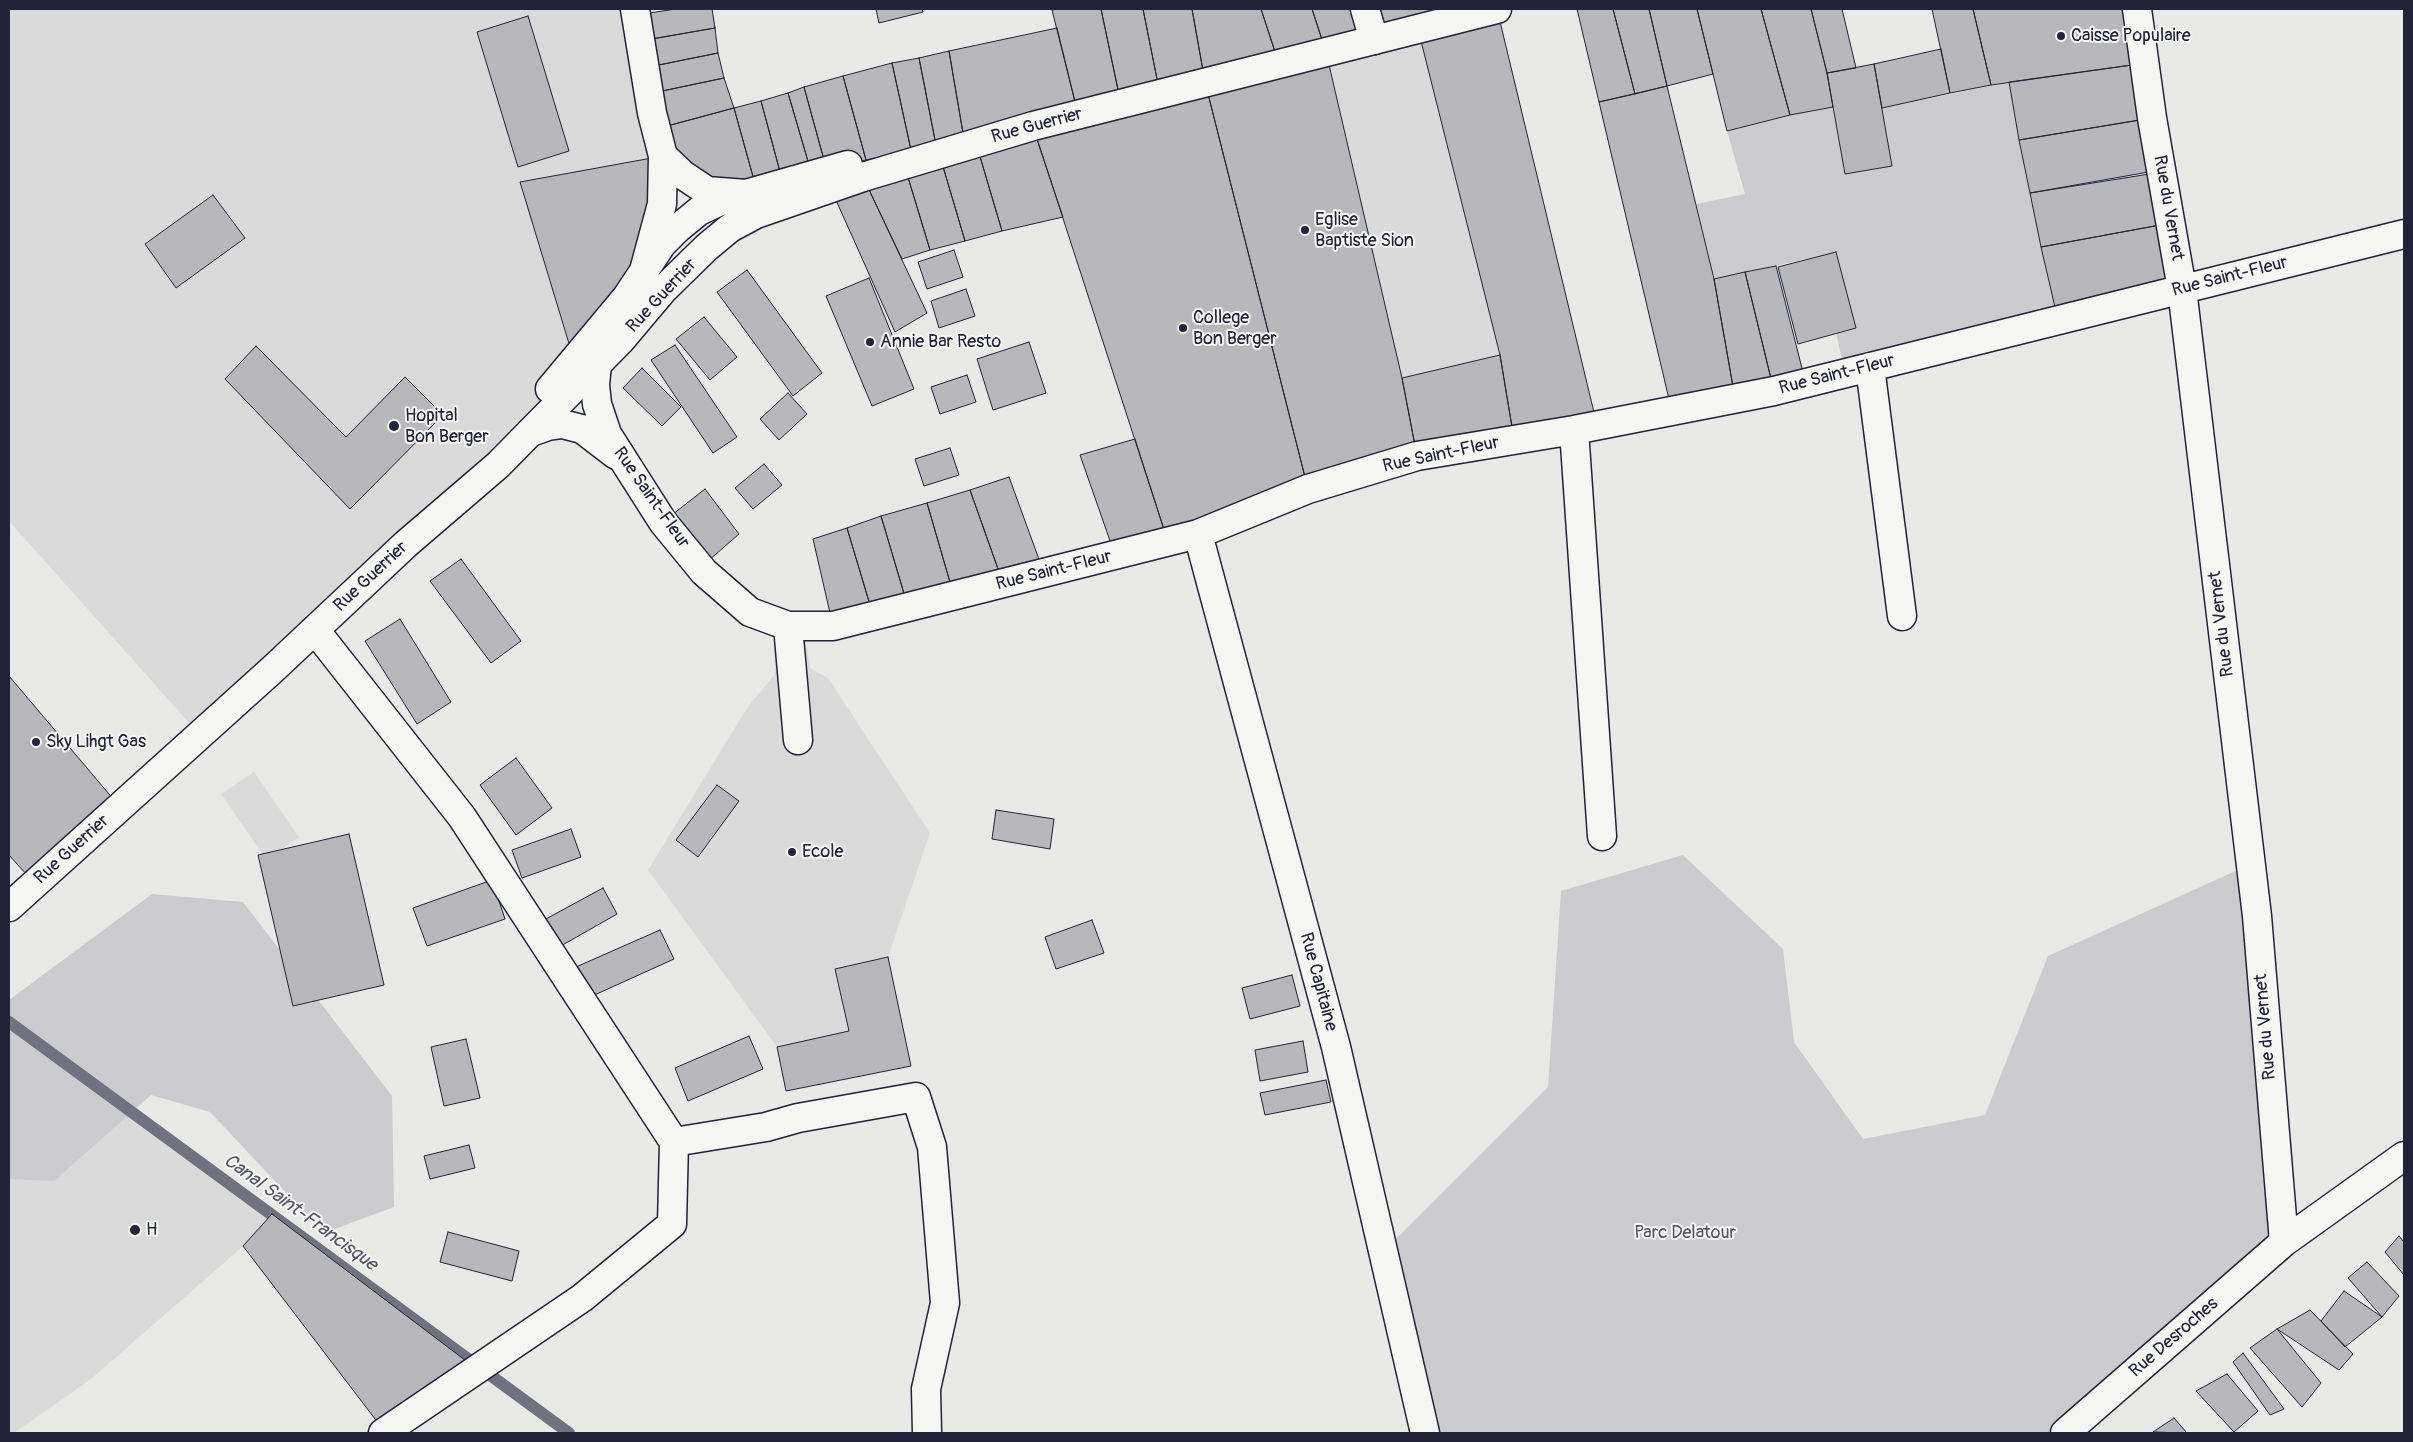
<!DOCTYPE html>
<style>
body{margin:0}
#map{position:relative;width:2413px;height:1442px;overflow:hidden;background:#e9e9e7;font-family:Pangolin,sans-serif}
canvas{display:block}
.frame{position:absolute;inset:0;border:10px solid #22223b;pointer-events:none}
</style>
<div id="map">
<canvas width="2413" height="1442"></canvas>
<div class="frame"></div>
</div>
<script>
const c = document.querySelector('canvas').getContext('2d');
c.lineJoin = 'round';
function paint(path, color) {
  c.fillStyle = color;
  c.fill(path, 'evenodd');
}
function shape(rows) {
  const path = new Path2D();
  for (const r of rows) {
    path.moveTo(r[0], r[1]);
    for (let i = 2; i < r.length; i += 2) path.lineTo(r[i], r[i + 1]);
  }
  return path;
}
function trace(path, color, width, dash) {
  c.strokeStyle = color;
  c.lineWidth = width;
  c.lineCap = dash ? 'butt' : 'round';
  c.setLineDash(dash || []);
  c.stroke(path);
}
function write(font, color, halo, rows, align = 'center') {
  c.font = font + ' Pangolin,sans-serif';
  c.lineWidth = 4;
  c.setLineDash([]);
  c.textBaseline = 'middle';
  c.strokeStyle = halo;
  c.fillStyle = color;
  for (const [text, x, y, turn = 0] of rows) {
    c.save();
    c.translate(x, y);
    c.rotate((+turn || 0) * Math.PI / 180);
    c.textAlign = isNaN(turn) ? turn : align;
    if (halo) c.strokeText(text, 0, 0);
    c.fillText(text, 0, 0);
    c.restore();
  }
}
paint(shape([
 [9,9,635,9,663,156,553,386,461,481,200,735,9,521],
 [1418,29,1500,355,1402,378,1326,52],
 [773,620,804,626,810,668,828,678,930,833,888,957,911,1066,786,1091,777,1047,648,870,747,708,775,674],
 [254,772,299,837,267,860,221,794],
 [9,1020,280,1214,91,1379,14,1433,9,1433]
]), '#dadada');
paint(shape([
 [2009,82,2041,247,2058,320,1845,374,1820,256,1714,279,1696,204,1745,194,1727,131,1790,115,1833,107,1845,174,1892,166,1882,108],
 [1683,855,1783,949,1794,1042,1863,1139,1985,1115,2048,956,2262,859,2289,1223,2048,1433,1425,1433,1383,1252,1548,1087,1561,891],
 [152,894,243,902,392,1096,394,1207,324,1233,210,1112,151,1095,54,1181,9,1179,9,1000]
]), '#ccccce');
trace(shape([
 [9,1022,569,1433]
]), '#71717f', 12);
const building = shape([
 [676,9,712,9,715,28,640,41,636,15,676,9],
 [876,9,922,9,923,12,879,23,876,9],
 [1056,9,1101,9,1121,104,1078,114,1052,10,1056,9],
 [1101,9,1143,9,1160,94,1121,104,1101,9],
 [1143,9,1192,9,1205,82,1160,94,1143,9],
 [1192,9,1261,9,1279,64,1205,82,1192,9],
 [1261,9,1312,9,1326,52,1279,64,1261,9],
 [1312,9,1365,9,1374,40,1326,52,1312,9],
 [1365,9,1452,9,1374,40,1365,9],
 [1497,9,1597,425,1514,439,1500,355,1418,29,1497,9],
 [1577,9,1613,9,1635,94,1599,102,1577,9],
 [1613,9,1649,9,1667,86,1635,94,1613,9],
 [1649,9,1697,9,1713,74,1667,86,1649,9],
 [1697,9,1761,9,1790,115,1727,131,1697,9],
 [1761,9,1811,9,1827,73,1833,107,1790,115,1761,9],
 [1811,9,1842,9,1856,68,1827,73,1811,9],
 [1932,9,1973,9,1991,85,1950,93,1932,9],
 [1973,9,2137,9,2146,63,1991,85,1973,9],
 [528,16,569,151,518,167,477,32,528,16],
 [715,28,718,53,644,68,640,41,715,28],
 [1057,28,1078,114,964,139,949,51,1057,28],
 [1941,49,1950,93,1882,108,1874,64,1941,49],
 [949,51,964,139,936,145,919,58,949,51],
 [1326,52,1402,378,1417,456,1308,489,1205,82,1326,52],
 [718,53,724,78,648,94,644,68,718,53],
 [919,58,936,145,911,150,892,63,919,58],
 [892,63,911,150,866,160,843,76,892,63],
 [2146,63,2152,118,2019,140,2009,82,2146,63],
 [1874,64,1892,166,1845,174,1827,73,1874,64],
 [843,76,866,160,827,171,804,87,843,76],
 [724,78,734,108,656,129,648,94,724,78],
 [1205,82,1308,489,1168,542,1033,126,1205,82],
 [1667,86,1714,279,1735,398,1672,412,1599,102,1667,86],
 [804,87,827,171,812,175,788,93,804,87],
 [788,93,812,175,783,183,761,101,788,93],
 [761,101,783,183,757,191,734,108,761,101],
 [734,108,757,191,683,175,656,129,734,108],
 [2152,118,2160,170,2030,193,2019,140,2152,118],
 [1033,128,1063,217,1002,231,976,143,1033,128],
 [976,143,1002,231,965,241,939,153,976,143],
 [939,153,965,241,930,250,904,164,939,153],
 [663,156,626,298,574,360,520,182,663,156],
 [904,164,930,250,902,259,863,177,904,164],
 [2162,172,2171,223,2041,247,2030,193,2162,172],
 [863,177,927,313,895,332,831,189,863,177],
 [213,195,245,238,176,288,145,244,213,195],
 [2171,223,2182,289,2058,320,2041,247,2171,223],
 [954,250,963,277,927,289,918,262,954,250],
 [1836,252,1856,328,1798,344,1778,267,1836,252],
 [1776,266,1806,384,1774,391,1745,272,1776,266],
 [747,270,822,373,793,396,717,292,747,270],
 [1745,272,1774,391,1735,398,1714,279,1745,272],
 [869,278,914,389,872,406,826,296,869,278],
 [966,289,975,316,939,328,931,301,966,289],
 [704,317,737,357,710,380,676,339,704,317],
 [1029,342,1046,393,993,410,977,359,1029,342],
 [675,345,737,437,713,453,651,360,675,345],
 [256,346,346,437,405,377,443,415,350,509,225,379,256,346],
 [1500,355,1514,439,1417,456,1402,378,1500,355],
 [642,368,681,407,662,426,623,388,642,368],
 [967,375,976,402,940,414,931,387,967,375],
 [788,393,807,414,779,440,760,419,788,393],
 [1135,439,1168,542,1115,555,1080,455,1135,439],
 [950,448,959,475,924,486,915,459,950,448],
 [764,464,782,485,753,509,735,488,764,464],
 [1009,477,1044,573,1003,583,970,490,1009,477],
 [705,489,739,534,700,568,663,522,705,489],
 [970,490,1003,583,954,596,927,503,970,490],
 [927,503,954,596,908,607,881,516,927,503],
 [881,516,908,607,873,615,847,528,881,516],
 [847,528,873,615,833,626,813,539,847,528],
 [461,559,521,641,491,663,430,581,461,559],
 [400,619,451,702,417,724,365,641,400,619],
 [9,676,120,807,35,884,9,855,9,676],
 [516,758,552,808,516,835,480,785,516,758],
 [717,785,739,801,698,857,676,840,717,785],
 [996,810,1054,819,1050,849,992,839,996,810],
 [571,829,581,857,522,878,512,850,571,829],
 [349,834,384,985,293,1006,258,855,349,834],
 [492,880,505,919,427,946,413,908,492,880],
 [603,888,617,914,559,947,544,920,603,888],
 [1092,920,1104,953,1056,969,1045,937,1092,920],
 [660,930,674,959,590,997,576,967,660,930],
 [888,957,911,1066,786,1091,777,1047,849,1031,835,969,888,957],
 [1292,975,1300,1006,1250,1019,1242,988,1292,975],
 [749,1036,763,1069,688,1101,675,1068,749,1036],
 [466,1039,480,1098,444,1106,431,1047,466,1039],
 [1303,1041,1308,1072,1260,1081,1255,1050,1303,1041],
 [1326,1080,1331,1102,1265,1115,1260,1093,1326,1080],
 [469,1145,475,1168,430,1179,424,1156,469,1145],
 [272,1214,478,1370,385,1432,243,1246,272,1214],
 [448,1232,519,1251,512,1281,440,1262,448,1232],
 [2399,1236,2404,1242,2404,1275,2385,1252,2399,1236],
 [2367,1262,2399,1296,2382,1317,2348,1278,2367,1262],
 [2344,1291,2382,1317,2345,1347,2321,1321,2344,1291],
 [2310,1310,2353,1354,2339,1370,2277,1329,2310,1310],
 [2277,1329,2321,1383,2302,1407,2250,1348,2277,1329],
 [2243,1353,2284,1409,2270,1415,2233,1362,2243,1353],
 [2227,1374,2258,1411,2234,1432,2196,1391,2227,1374],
 [2174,1418,2187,1433,2153,1432,2174,1418]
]);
paint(building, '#b8b8bc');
trace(building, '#22223b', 1);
const minor = shape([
 [635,9,652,113,663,156,662,204,645,267],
 [1365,9,1374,40],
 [2137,9,2152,118,2182,289,2257,916,2284,1242],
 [663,156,683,175,707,191,746,194],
 [597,364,595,385,597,404,607,434,663,522,704,572,750,612,788,626,833,626,1198,534,1308,489,1417,456,1574,430,1774,391,2404,234],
 [1870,367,1902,616],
 [1574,430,1602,836],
 [531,432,548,426,562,424,582,429,616,455],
 [1198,534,1336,1047,1425,1433],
 [788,626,798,740],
 [315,630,462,817,674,1142,766,1127,798,1118,916,1097,932,1147,945,1303,926,1389,927,1433],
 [383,1433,582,1298,672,1224,674,1142],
 [2065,1433,2284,1242,2404,1156]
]);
const major = shape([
 [550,389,626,298,662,244,677,229,699,211,718,202,848,165],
 [9,907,273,669,406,544,498,465,620,341,663,290,707,247,730,228,756,214,863,177,1033,126,1497,9]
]);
trace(minor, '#22223b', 31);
trace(major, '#22223b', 31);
trace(minor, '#f6f6f2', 28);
trace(major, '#f6f6f2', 28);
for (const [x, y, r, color] of [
 [2061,36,5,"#22223b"],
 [1305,230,5,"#22223b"],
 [1183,328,5,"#22223b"],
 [870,342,5,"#22223b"],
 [394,426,6,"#22223b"],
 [36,742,5,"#22223b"],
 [792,852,5,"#22223b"],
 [135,1230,6,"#22223b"]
]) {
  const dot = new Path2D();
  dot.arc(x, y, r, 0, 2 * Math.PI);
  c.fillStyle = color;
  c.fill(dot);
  trace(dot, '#f6f6f2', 2);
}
write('18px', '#22223b', '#f6f6f2', [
 ["Caisse Populaire",2071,36],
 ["Eglise",1315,220],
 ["Baptiste Sion",1315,241],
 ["College",1193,318],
 ["Bon Berger",1193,339],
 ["Annie Bar Resto",880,342],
 ["Hopital",405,416],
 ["Bon Berger",405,437],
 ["Sky Lihgt Gas",46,742],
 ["Ecole",802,852],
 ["H",146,1230]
], 'left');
write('18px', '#22223b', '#f6f6f2', [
 ["Rue Guerrier",1037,126,-15],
 ["Rue du Vernet",2168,208,80],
 ["Rue Saint-Fleur",2230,277,-14],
 ["Rue Guerrier",662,296,-47],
 ["Rue Saint-Fleur",1837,375,-14],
 ["Rue Saint-Fleur",1441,455,-12],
 ["Rue Saint-Fleur",651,498,55],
 ["Rue Saint-Fleur",1054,571,-14],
 ["Rue Guerrier",371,577,-43],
 ["Rue du Vernet",2222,624,-97],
 ["Rue Guerrier",72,850,-42],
 ["Rue Capitaine",1318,982,75],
 ["Rue du Vernet",2266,1027,-95],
 ["Rue Desroches",2174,1338,-41]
]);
write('18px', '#555567', '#f6f6f2', [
 ["Parc Delatour",1685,1233]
]);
write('italic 19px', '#565668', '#f6f6f2', [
 ["Canal Saint-Francisque",300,1213,36]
]);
</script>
